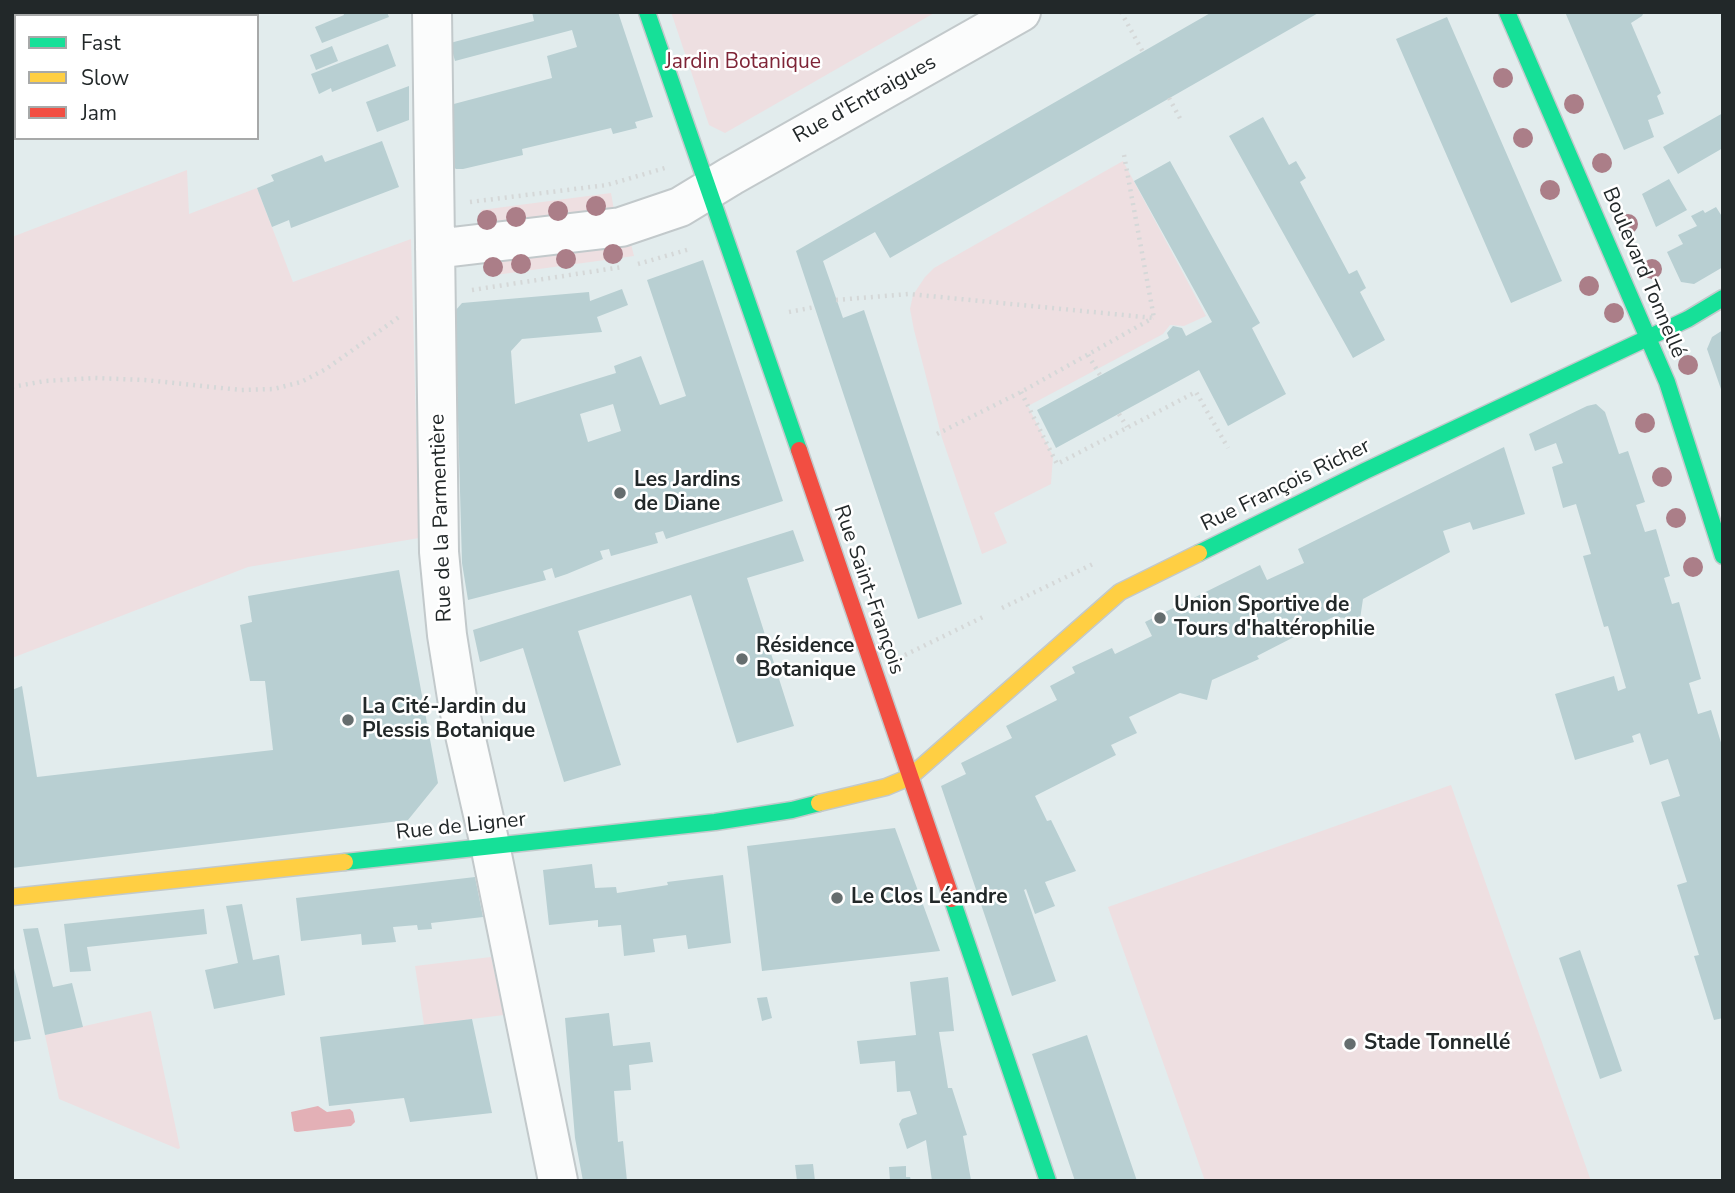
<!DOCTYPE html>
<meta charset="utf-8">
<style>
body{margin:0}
#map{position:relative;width:1735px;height:1193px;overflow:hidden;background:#e2eced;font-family:"Nunito Sans",sans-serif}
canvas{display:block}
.frame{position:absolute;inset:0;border:14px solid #222829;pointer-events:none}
.legend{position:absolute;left:14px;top:14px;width:245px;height:126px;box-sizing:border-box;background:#fff;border:2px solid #a7a9a9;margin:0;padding:9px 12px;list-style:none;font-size:21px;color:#222829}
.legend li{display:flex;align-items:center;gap:14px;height:35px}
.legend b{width:35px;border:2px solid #a7a9a9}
</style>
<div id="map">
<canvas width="1735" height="1193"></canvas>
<div class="frame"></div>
<ul class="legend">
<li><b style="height:9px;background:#16e098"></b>Fast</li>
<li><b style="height:9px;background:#ffcf43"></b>Slow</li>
<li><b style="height:9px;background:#f24e42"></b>Jam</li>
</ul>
</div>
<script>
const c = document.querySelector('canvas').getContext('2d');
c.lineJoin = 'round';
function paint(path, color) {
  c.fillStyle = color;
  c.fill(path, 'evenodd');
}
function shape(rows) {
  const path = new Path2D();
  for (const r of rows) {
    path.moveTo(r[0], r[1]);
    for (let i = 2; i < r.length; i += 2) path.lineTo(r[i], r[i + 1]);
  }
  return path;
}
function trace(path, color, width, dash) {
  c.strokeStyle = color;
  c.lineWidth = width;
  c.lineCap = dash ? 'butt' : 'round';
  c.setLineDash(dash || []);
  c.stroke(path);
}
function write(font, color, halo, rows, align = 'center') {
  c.font = font + ' "Nunito Sans",sans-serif';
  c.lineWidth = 5;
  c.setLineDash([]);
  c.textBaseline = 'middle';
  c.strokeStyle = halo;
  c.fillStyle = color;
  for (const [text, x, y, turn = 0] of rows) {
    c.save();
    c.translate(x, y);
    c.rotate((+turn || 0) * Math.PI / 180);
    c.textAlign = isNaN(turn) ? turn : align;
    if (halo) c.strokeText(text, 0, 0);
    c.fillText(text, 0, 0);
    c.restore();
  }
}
paint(shape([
 [671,12,936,12,725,133,709,125],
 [1123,161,1206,316,1184,326,1170,325,1163,334,1028,406,1053,456,1051,484,994,513,1007,543,982,554,942,438,914,330,910,309,913,295,925,277,934,268],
 [187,170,189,214,257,188,293,282,411,239,419,538,248,567,12,658,12,237],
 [611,193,614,210,483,226,481,210],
 [630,240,634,256,488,276,486,259],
 [1451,785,1591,1181,1205,1181,1108,907],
 [491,957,504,1015,424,1025,415,966],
 [151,1011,180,1148,178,1149,59,1099,45,1035]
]), '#eedfe1');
paint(shape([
 [318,1106,327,1112,350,1109,353,1112,355,1122,351,1126,297,1132,294,1131,291,1112]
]), '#e3b0b6');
paint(shape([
 [343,12,387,12,389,17,322,43,315,27,344,15],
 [532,12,618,12,653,117,635,122,637,128,613,134,611,128,522,149,523,155,463,169,456,169,453,167,450,105,552,78,547,56,577,47,572,30,455,61,450,43,534,21],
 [1212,12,1320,12,890,258,875,232,823,261,843,318,864,310,962,604,918,619,796,251],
 [1565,12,1644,12,1642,16,1631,23,1661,93,1657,96,1664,114,1648,120,1654,137,1624,150],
 [1447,17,1562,281,1511,303,1396,39],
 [388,44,396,66,332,92,331,88,319,94,311,74],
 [332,46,338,61,316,70,310,55],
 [409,86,409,120,377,132,366,102],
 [1723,113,1723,148,1678,174,1663,147],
 [1263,117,1289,165,1296,161,1306,178,1300,182,1349,274,1357,270,1366,288,1360,292,1385,340,1353,358,1229,136],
 [382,141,399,187,291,228,289,220,272,227,257,188,274,181,271,175,322,155,325,162],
 [1170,161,1260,323,1252,328,1286,394,1228,426,1199,370,1056,448,1037,410,1169,338,1167,333,1173,326,1182,328,1186,336,1212,322,1134,181],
 [1669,179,1687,210,1656,227,1642,194],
 [1716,207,1723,218,1723,267,1694,284,1681,282,1667,252,1683,244,1678,235,1697,226,1691,216,1703,210,1705,213],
 [703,260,783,501,666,539,663,531,655,533,658,543,611,556,609,549,600,551,603,559,567,574,555,578,552,568,543,571,546,580,468,600,462,563,455,311,462,303,589,292,590,301,622,289,628,305,597,317,602,332,522,339,511,351,515,404,616,373,614,366,641,356,660,405,686,396,647,280],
 [613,404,621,431,588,442,580,414],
 [1723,330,1723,392,1722,392,1707,349,1712,337],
 [1596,404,1605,412,1619,454,1628,451,1645,502,1636,505,1645,532,1656,529,1670,576,1664,578,1672,604,1679,602,1701,679,1689,683,1698,714,1711,710,1723,749,1723,1018,1714,1020,1694,956,1699,955,1677,885,1687,882,1661,802,1680,796,1668,759,1650,765,1640,733,1632,736,1634,742,1575,760,1555,694,1614,676,1618,691,1626,688,1608,626,1604,627,1583,556,1591,554,1576,504,1563,508,1552,467,1563,463,1556,443,1535,451,1529,434,1587,406],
 [1504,447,1525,514,1473,530,1470,522,1443,531,1450,552,1363,599,1360,619,1333,617,1257,656,1259,659,1212,680,1207,700,1180,693,1129,717,1137,733,1111,745,1116,755,1035,796,1047,821,1051,820,1076,871,1045,882,1055,906,1035,914,1026,889,1024,890,1056,981,1012,996,941,786,966,774,961,763,1012,738,1006,726,1057,700,1050,686,1075,673,1072,667,1112,648,1115,654,1152,636,1145,622,1260,565,1267,580,1304,563,1298,549],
 [793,530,804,561,747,578,794,726,737,743,691,595,578,631,621,765,564,782,523,648,480,662,473,630],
 [399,570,438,783,408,820,12,868,12,690,22,686,37,777,273,750,265,681,250,681,240,625,252,622,248,596],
 [895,828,940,951,762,971,747,846],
 [592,864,595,888,616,887,617,893,668,885,667,882,723,875,731,943,688,949,686,935,653,939,655,952,624,956,621,925,598,927,598,920,549,925,543,870],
 [475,877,483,917,431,923,432,929,418,930,417,925,393,927,396,942,362,945,361,934,301,941,296,898],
 [242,904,253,960,279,955,285,995,214,1009,205,970,238,963,226,906],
 [204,909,207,934,87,947,91,971,70,972,64,924],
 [38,928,53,987,72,983,83,1027,45,1035,23,929],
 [1580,950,1622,1071,1600,1079,1559,958],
 [12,960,31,1039,12,1042],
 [948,977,954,1031,939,1032,948,1088,952,1088,967,1135,963,1136,971,1180,967,1181,932,1181,926,1140,907,1149,899,1124,902,1119,917,1114,910,1091,897,1092,895,1061,860,1064,857,1041,916,1035,910,982],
 [767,997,772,1018,762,1021,757,998],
 [609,1013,613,1046,650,1042,653,1062,629,1065,631,1090,614,1091,618,1142,623,1141,627,1181,583,1181,575,1138,565,1018],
 [472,1019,492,1113,410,1122,404,1098,329,1106,320,1037],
 [1087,1035,1137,1181,1075,1181,1032,1054],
 [813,1164,815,1181,797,1181,795,1165],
 [906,1166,906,1177,910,1177,911,1181,890,1181,889,1167]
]), '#b8cfd2');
const street = shape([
 [432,12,439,552,447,635,458,704,490,845,558,1181],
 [435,249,621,227,680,207,731,176,1021,12]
]);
const fast = shape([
 [647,12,799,450],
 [1507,12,1667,382,1723,556],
 [1199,553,1365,471,1688,319,1723,298],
 [345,862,715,822,792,810,819,803],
 [952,899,1048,1181]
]);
const slow = shape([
 [819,803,886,787,910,777,1120,592,1199,553],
 [12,897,345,862]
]);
const jam = shape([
 [799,450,952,899]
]);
trace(street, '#c2c9cb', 42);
trace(fast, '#c2c9cb', 19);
trace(slow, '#c2c9cb', 19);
trace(jam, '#c2c9cb', 19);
trace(shape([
 [1121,12,1143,52],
 [1169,98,1182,122],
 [1124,155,1154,318],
 [470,202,607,185,665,168],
 [638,264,690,249],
 [472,290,622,267],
 [836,300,909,294,1154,318],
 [789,312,815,307],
 [1088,355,1100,375],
 [12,387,45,381,95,378,145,380,241,390,274,389,301,382,326,369,399,317],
 [1021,392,1057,464,1196,392,1228,448],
 [1119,414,1127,427],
 [937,434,1021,392,1153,318],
 [1002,608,1093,564],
 [905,655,983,617]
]), '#d5d8d8', 4.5, [2, 5]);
trace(street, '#fbfcfc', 38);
trace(fast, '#16e098', 16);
trace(slow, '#ffcf43', 16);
trace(jam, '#f24e42', 16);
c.fillStyle = '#ab7e88';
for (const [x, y] of [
 [1503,78],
 [1574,104],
 [1523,138],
 [1602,163],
 [1550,190],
 [596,206],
 [558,211],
 [516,217],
 [487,220],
 [1628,224],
 [613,254],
 [566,259],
 [521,264],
 [493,267],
 [1652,269],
 [1589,286],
 [1614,313],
 [1688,365],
 [1645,423],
 [1662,477],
 [1676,518],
 [1693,567]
]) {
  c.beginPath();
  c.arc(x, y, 10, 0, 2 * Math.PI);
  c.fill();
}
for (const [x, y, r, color] of [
 [620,493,7,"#656d6e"],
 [1160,618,7,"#656d6e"],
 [742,659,7,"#656d6e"],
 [348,720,7,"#656d6e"],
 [837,898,7,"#656d6e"],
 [1350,1044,7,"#656d6e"]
]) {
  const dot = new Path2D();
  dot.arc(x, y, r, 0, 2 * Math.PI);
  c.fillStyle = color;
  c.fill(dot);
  trace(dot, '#fff', 2.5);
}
write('21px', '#7e2436', '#fff', [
 ["Jardin Botanique",743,63]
]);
write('21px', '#222829', '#fff', [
 ["Rue d'Entraigues",865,100,-29],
 ["Boulevard Tonnellé",1643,273,67],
 ["Rue François Richer",1286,486,-26],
 ["Rue de la Parmentière",442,518,-92],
 ["Rue Saint-François",868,590,71],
 ["Rue de Ligner",461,827,-6]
]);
write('bold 21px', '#222829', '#fff', [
 ["Les Jardins",634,481],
 ["de Diane",634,505],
 ["Union Sportive de",1174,606],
 ["Tours d'haltérophilie",1174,630],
 ["Résidence",756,647],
 ["Botanique",756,671],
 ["La Cité-Jardin du",362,708],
 ["Plessis Botanique",362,732],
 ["Le Clos Léandre",851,898],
 ["Stade Tonnellé",1364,1044]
], 'left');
</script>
